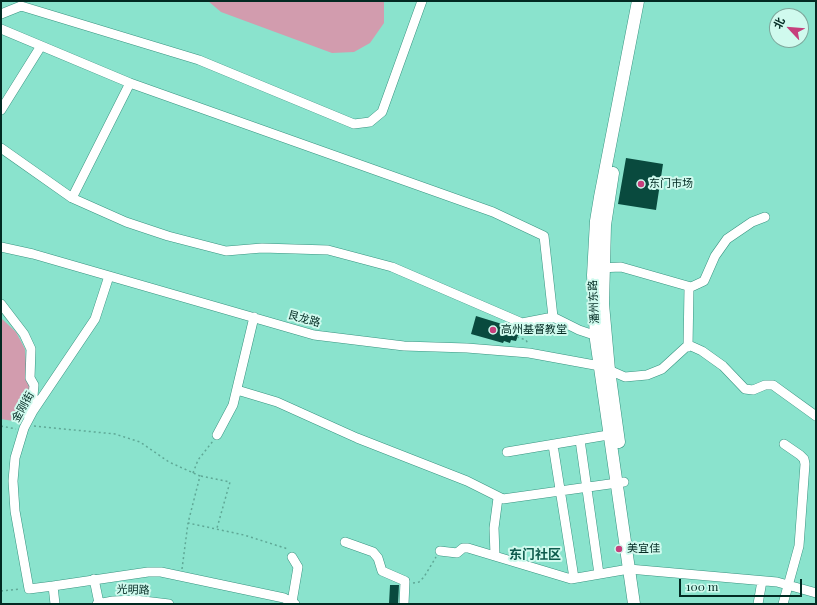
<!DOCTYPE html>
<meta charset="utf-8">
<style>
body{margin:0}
#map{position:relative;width:817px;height:605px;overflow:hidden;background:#8ae3cd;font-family:"Playfair Display","Noto Sans SC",serif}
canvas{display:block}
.frame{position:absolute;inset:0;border:2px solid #022a22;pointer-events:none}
.north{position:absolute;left:769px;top:8px;width:40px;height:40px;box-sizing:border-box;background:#d0faee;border:1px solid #7ea79c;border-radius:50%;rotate:296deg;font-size:11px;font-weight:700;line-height:16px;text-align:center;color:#022a22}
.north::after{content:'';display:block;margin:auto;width:14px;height:18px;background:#c63f7c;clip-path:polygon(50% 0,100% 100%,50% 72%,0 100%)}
.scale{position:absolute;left:679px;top:579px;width:123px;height:18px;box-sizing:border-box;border:2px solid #022a22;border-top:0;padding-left:5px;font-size:12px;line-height:14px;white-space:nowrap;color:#022a22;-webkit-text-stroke:3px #d0faee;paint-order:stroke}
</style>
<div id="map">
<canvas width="817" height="605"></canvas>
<div class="frame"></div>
<div class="north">北</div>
<div class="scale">100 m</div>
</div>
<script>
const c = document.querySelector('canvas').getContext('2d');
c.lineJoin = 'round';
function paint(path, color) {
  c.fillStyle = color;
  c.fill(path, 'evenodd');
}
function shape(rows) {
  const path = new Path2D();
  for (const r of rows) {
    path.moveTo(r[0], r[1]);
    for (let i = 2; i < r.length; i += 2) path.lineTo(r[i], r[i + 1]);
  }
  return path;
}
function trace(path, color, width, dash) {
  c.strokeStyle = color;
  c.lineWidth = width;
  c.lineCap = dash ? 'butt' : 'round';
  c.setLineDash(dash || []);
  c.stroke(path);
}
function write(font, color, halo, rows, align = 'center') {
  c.font = font + ' "Playfair Display","Noto Sans SC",serif';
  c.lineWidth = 4;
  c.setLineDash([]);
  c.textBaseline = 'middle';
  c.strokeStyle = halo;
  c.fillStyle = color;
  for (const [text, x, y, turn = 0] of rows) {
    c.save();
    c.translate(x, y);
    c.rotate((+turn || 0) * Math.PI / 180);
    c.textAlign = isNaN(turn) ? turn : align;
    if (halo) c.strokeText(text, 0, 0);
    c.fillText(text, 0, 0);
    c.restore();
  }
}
paint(shape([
 [208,1,384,1,384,23,370,43,354,52,332,53,221,12],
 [1,318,16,332,25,349,27,380,31,393,21,413,17,414,17,419,13,421,1,419]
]), '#d29cae');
paint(shape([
 [626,158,663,164,656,210,618,204],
 [476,316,515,328,514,332,519,333,516,341,511,340,510,343,504,341,503,343,471,334],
 [390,585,399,585,398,604,389,604]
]), '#094a3e');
const minor = shape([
 [1,14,21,6,199,60,354,124,370,122,382,112,422,1],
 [1,29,130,83,493,212,544,236,553,317,579,330,600,337],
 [1,110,41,46],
 [1,148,72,198,126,222,168,236,226,251,262,248,328,250,392,267,522,323,553,317],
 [72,198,130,83],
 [1,247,33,254,314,335,404,346,467,348,529,353,600,366,625,377,647,375,662,369,686,347,691,346,702,351,723,366,745,389,753,390,765,385,773,385,816,416],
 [598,268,621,267,691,287],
 [1,304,24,334,31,349,30,378,34,385,33,396,27,411,29,418],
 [688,347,689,288,704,281,715,256,727,239,752,222,765,217],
 [237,390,277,402,357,438,467,481,503,499,624,482],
 [217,435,233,405,254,317],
 [580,440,599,574],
 [553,445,574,578],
 [507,452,614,434],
 [345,542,373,552,378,558,382,571,405,581,404,604],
 [440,551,457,553,463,548,468,548,571,579,629,569,777,582,816,593],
 [495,555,494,528,498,498],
 [94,579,99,603],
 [53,586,148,572,161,572,284,598,295,604],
 [292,602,298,567,292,557],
 [55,604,53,586,29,589,15,511,13,481,15,458,24,428,33,411,95,319,109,276],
 [97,604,113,601,135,600,169,604],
 [758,604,762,581],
 [783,604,799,546,805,464,804,459,800,455,784,444]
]);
const major = shape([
 [613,173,605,225,603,304,609,370,619,442],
 [634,604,596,340,593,275,596,221,600,197,638,1]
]);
trace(minor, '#389480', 10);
trace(major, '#389480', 13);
trace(shape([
 [517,337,526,340,528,344],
 [1,426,16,429],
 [34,426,115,434,140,442,169,462,200,476,188,523,244,535,288,549],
 [193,473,198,460,213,441],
 [201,476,230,482,217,528],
 [182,569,188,523],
 [413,583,419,582,424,577,436,557],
 [1,591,21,589]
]), '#5fa896', 1.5, [2, 3]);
trace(minor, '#fff', 9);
trace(major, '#fff', 12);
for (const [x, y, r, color] of [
 [641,184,4,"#c63f7c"],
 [493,330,4,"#c63f7c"],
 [619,549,4,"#c63f7c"]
]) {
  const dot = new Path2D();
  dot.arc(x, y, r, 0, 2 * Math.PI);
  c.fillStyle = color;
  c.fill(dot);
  trace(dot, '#d0faee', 1.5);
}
write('11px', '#022a22', '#d0faee', [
 ["东门市场",649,184],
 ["高州基督教堂",501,330],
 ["美宜佳",627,549]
], 'left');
write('11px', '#022a22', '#d0faee', [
 ["潘州东路",594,302,-93],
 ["艮龙路",304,319,15],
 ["金刚街",23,407,-61],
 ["光明路",133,590,2]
]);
write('bold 13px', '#0e5a4c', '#d0faee', [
 ["东门社区",535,555]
]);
</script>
